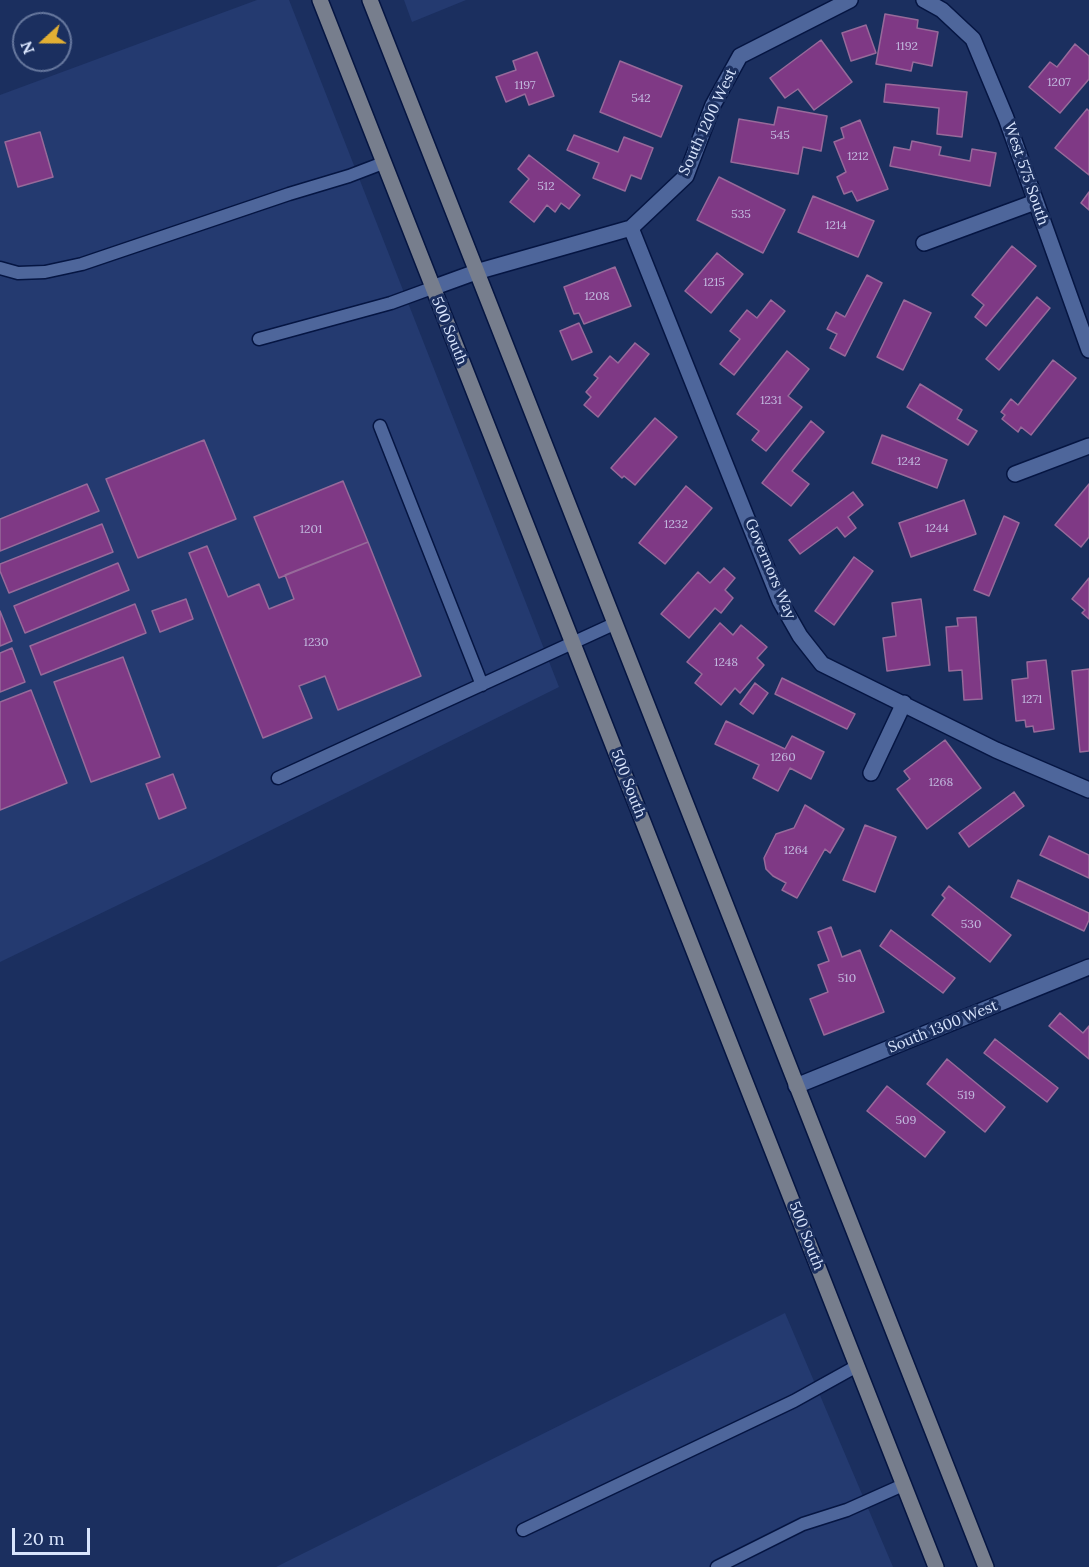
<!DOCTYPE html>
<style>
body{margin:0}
#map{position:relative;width:1089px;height:1567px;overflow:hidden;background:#1b2f5f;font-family:Lora,serif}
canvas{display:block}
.north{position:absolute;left:12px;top:12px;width:60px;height:60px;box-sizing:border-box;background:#1b2f5f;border:2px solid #67789e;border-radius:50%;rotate:249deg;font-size:16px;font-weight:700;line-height:24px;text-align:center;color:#d9e5fd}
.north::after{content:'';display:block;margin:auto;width:21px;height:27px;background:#e2af34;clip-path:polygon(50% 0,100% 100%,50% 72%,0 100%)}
.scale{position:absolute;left:12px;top:1528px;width:78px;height:27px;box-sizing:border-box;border:3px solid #d9e5fd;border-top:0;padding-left:8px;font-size:18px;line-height:21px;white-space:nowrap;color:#d9e5fd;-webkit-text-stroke:4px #1b2f5f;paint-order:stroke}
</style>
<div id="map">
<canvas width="1089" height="1567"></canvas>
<div class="north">N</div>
<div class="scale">20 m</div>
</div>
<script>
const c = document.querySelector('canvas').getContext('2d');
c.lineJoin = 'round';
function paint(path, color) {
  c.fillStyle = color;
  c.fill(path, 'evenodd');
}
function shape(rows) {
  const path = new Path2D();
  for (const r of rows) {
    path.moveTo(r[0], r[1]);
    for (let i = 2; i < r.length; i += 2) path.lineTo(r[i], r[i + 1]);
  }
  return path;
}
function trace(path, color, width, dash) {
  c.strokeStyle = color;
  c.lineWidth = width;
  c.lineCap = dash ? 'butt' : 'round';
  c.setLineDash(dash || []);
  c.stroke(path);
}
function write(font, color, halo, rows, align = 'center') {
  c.font = font + ' Lora,serif';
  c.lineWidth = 6;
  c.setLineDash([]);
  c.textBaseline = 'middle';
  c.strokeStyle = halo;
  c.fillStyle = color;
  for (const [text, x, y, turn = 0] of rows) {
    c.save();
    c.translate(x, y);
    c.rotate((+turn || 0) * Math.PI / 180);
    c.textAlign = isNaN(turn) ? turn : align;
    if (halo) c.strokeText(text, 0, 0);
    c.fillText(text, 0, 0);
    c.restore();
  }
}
paint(shape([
 [257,0,289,0,559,687,205,863,0,962,0,95],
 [404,0,466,0,412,22],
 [785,1313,893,1567,276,1567]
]), '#243a70');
const building = shape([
 [885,14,918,20,917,28,938,32,932,66,913,62,911,71,876,64,885,14],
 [866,25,876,53,851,61,842,33,866,25],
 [821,40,852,82,814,110,798,89,785,98,770,78,821,40],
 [1075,44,1089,56,1089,79,1060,113,1029,87,1050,62,1057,67,1075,44],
 [537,52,554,96,529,105,525,94,506,102,496,77,516,70,513,61,537,52],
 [620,61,682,86,661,137,600,112,620,61],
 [886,84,967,92,962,137,937,134,939,108,884,102,886,84],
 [778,107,827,116,821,151,803,147,798,174,731,162,739,119,774,125,778,107],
 [1087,109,1089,111,1089,175,1055,148,1087,109],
 [860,120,888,189,857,201,852,191,844,194,837,177,846,172,834,142,844,138,841,128,860,120],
 [40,132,53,177,18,187,5,142,40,132],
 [574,135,618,152,624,137,653,148,641,179,631,175,625,191,593,178,599,163,567,150,574,135],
 [912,141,941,147,939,155,970,161,972,149,996,153,990,186,890,166,894,147,910,150,912,141],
 [529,155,580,195,569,209,561,203,555,212,547,205,534,222,510,202,529,179,518,169,529,155],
 [719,177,785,210,763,253,697,220,719,177],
 [1089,192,1089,210,1081,203,1089,192],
 [813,196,874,221,858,257,798,232,813,196],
 [1012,246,1036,266,986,326,975,317,984,305,972,295,1012,246],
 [717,253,743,274,711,313,685,291,717,253],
 [615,267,631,306,584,324,579,313,574,314,564,287,615,267],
 [867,275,882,283,845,356,830,348,837,334,827,329,836,312,845,317,867,275],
 [1037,297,1050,308,999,370,986,359,1037,297],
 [771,300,785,311,734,375,720,364,740,339,730,331,747,310,757,318,771,300],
 [904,300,931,313,903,370,877,357,904,300],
 [579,323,592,352,572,360,560,331,579,323],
 [635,343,649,354,598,417,584,405,591,397,586,392,598,378,594,375,610,356,618,363,635,343],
 [787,351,809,369,788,396,802,407,766,451,752,440,759,431,737,414,787,351],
 [1053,360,1076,378,1031,435,1021,427,1018,432,1002,419,1005,415,1001,412,1011,399,1018,405,1053,360],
 [920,384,962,410,957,419,977,431,968,445,907,407,920,384],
 [655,418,677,437,635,485,624,476,622,478,611,468,655,418],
 [811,421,824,432,792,471,809,484,791,506,762,483,811,421],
 [882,435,947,460,937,488,872,463,882,435],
 [204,440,236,519,138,558,106,479,204,440],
 [343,481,368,542,279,578,254,517,343,481],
 [87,484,99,511,0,551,0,519,87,484],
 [1089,484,1089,537,1081,547,1055,525,1089,484],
 [686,486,712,508,665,564,639,543,686,486],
 [853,492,863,505,848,517,856,528,845,537,837,527,800,554,789,540,853,492],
 [964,500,976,534,911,557,899,523,964,500],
 [1004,516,1019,523,989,596,974,590,1004,516],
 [102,524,113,552,9,593,0,571,0,564,102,524],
 [368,542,421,676,338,710,325,676,299,686,312,718,263,738,189,553,207,546,228,597,259,584,269,609,294,599,285,575,368,542],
 [854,557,873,571,834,625,815,611,854,557],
 [118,563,129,590,25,633,14,606,118,563],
 [724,568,735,578,725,590,733,598,721,613,715,608,689,638,661,614,698,572,710,583,724,568],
 [1089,578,1089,619,1082,613,1085,610,1072,599,1089,578],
 [186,599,193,619,160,632,152,611,186,599],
 [921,599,930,665,887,671,883,638,896,636,892,603,921,599],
 [135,604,146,633,41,675,30,646,135,604],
 [0,611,12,641,0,646,0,611],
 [976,617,982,699,964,700,962,670,949,671,946,627,958,626,957,618,976,617],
 [720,623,733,635,741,625,767,647,757,658,764,665,740,693,735,688,721,705,695,683,702,674,687,662,720,623],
 [12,648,25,682,0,692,0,653,12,648],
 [123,657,160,757,91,782,54,682,123,657],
 [1046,660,1054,729,1034,732,1033,726,1026,727,1025,720,1016,721,1012,680,1028,678,1027,662,1046,660],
 [1089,669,1089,751,1080,752,1072,671,1089,669],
 [782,678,855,714,847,729,775,694,782,678],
 [755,683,768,693,753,714,740,704,755,683],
 [31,690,67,783,0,810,0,702,31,690],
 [726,721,785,749,792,736,824,752,811,779,790,768,778,791,753,778,759,765,715,744,726,721],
 [945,740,981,788,927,829,897,789,910,779,904,771,945,740],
 [173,774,186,808,159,819,146,784,173,774],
 [1014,792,1024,806,969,847,959,833,1014,792],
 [805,805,844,829,830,853,825,849,797,898,782,890,786,883,773,876,766,869,764,858,776,834,794,828,805,805],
 [865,825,896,837,875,892,843,880,865,825],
 [1049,836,1089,855,1089,878,1040,855,1049,836],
 [1018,880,1089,913,1089,920,1084,931,1011,897,1018,880],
 [949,886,1011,935,990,962,932,915,945,898,942,895,949,886],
 [831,927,842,957,860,950,884,1012,824,1035,810,999,828,992,818,965,829,961,818,932,831,927],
 [891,930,955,978,943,993,880,946,891,930],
 [1060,1013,1083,1033,1089,1026,1089,1059,1049,1026,1060,1013],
 [995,1039,1058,1088,1047,1102,984,1053,995,1039],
 [947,1059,1005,1107,985,1132,927,1084,947,1059],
 [887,1086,945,1132,925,1157,867,1111,887,1086]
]);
paint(building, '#7f3985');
trace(building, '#976a9a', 1.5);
const lane = shape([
 [0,268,18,273,45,272,82,264,289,194,349,176,383,163],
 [259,339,391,303,432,288],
 [380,426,482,685],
 [278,778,616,623],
 [523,1530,794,1401,857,1366],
 [717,1567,803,1524,847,1510,903,1485]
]);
const street = shape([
 [924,0,942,10,973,39,1006,118,1089,350],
 [631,228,780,601,800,636,822,664,996,750,1089,790],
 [924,243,1035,202],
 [432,288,476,272,631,228,686,176,713,105,740,56,850,0],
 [1015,474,1089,446],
 [871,773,904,703],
 [796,1086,1089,967]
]);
const secondary = shape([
 [320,0,936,1567],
 [370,0,986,1567]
]);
trace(lane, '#051542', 15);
trace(street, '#051542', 18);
trace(secondary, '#051542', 18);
trace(lane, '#4e669b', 12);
trace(street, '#4e669b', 15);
trace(secondary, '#777e8d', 15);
write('12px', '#c2badf', null, [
 ["1192",907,47],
 ["1207",1059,83],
 ["1197",525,86],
 ["542",641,99],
 ["545",780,136],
 ["1212",858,157],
 ["512",546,187],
 ["535",741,215],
 ["1214",836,226],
 ["1215",714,283],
 ["1208",597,297],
 ["1231",771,401],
 ["1242",909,462],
 ["1232",676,525],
 ["1244",937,529],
 ["1201",311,530],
 ["1230",316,643],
 ["1248",726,663],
 ["1271",1032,700],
 ["1260",783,758],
 ["1268",941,783],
 ["1264",796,851],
 ["530",971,925],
 ["510",847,979],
 ["519",966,1096],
 ["509",906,1121]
]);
write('15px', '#d9e5fd', '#1b2f5f', [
 ["South 1200 West",708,122,-65],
 ["West 575 South",1026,174,71],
 ["500 South",449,331,68],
 ["Governors Way",770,569,67],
 ["500 South",628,784,69],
 ["South 1300 West",943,1027,-22],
 ["500 South",806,1236,69]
]);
</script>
